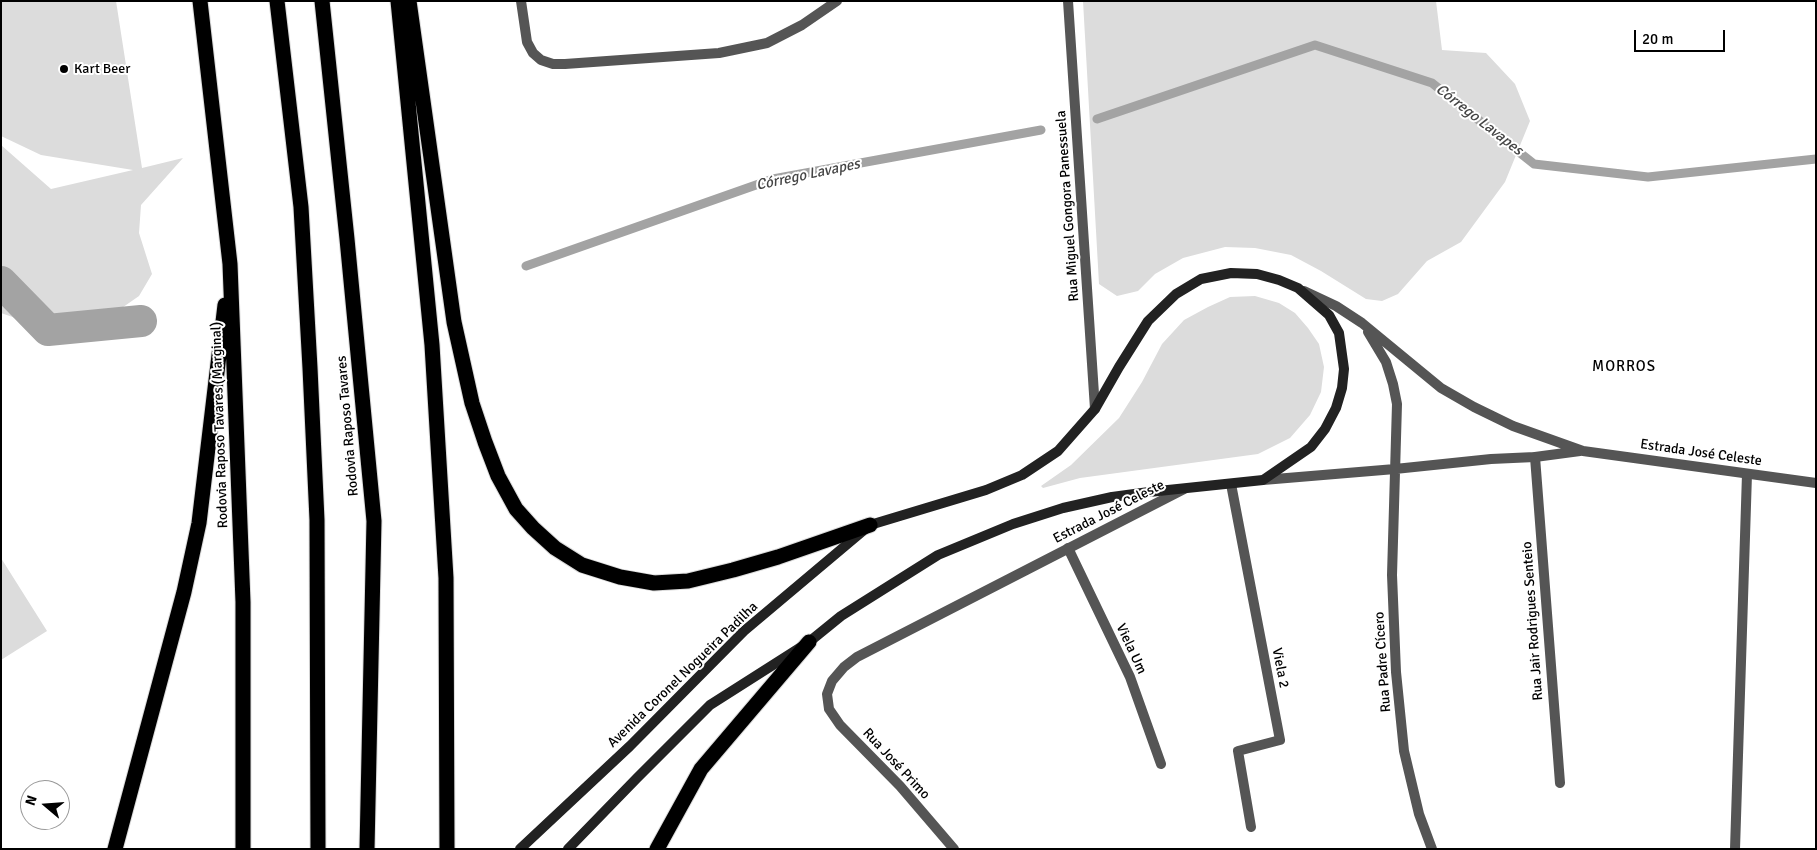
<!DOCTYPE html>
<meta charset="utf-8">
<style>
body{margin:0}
#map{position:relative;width:1817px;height:850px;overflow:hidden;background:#fff;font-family:Signika,sans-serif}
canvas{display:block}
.frame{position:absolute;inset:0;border:2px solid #000;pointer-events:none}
.north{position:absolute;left:20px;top:780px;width:50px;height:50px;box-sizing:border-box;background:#fff;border:1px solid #999;border-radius:50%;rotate:288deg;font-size:14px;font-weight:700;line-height:20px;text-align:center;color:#000}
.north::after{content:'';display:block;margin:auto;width:18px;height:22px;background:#000;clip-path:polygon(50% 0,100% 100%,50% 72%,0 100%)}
.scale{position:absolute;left:1634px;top:30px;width:91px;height:22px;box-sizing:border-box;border:2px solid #000;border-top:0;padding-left:6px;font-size:15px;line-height:18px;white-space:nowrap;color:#000;-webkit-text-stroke:4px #fff;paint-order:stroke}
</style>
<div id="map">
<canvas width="1817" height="850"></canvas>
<div class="frame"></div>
<div class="north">N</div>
<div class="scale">20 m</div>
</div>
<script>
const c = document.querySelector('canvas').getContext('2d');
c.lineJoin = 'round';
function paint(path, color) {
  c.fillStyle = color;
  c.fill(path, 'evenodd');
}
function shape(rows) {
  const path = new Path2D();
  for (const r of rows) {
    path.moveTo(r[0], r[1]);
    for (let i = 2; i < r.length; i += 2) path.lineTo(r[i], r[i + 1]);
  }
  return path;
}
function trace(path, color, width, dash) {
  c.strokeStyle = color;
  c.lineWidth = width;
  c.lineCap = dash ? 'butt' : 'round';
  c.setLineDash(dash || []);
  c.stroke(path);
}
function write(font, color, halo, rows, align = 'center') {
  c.font = font + ' Signika,sans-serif';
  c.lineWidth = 4;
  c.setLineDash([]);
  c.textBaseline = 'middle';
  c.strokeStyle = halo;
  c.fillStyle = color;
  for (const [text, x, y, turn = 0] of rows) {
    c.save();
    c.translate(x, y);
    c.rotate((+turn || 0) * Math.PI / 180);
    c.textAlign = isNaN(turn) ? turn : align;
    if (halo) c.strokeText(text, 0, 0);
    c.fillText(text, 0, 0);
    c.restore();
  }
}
paint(shape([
 [1,1,116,1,142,168,183,158,141,205,139,233,152,274,139,296,106,319,107,340,79,340,1,313,1,145,51,189,133,170,41,155,1,136],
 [1083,1,1436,1,1442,50,1486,53,1515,84,1530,121,1505,182,1461,242,1427,261,1398,294,1382,301,1366,299,1321,271,1291,255,1255,248,1225,247,1183,258,1155,274,1138,291,1117,296,1099,284],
 [1255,296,1279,303,1295,313,1308,328,1319,344,1324,367,1321,392,1310,415,1290,438,1258,454,1080,478,1043,488,1041,486,1071,465,1119,418,1142,382,1162,344,1184,320,1208,307,1230,297],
 [1,558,47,631,1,660]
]), '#dcdcdc');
trace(shape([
 [1097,119,1315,45,1432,83,1534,164,1648,177,1816,159],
 [526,266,773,179,1041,130]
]), '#a3a3a3', 9);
trace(shape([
 [1,282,48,330,141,321]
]), '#a3a3a3', 32);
const highway = shape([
 [200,1,230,264,243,602,243,849],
 [277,1,301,207,310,368,317,520,318,849],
 [322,1,347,239,374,521,367,849],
 [398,1,432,345,446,578,447,849],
 [409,1,454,322,472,403,485,442,498,476,516,509,533,528,555,548,582,565,620,577,654,583,688,581,733,570,778,557,870,525],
 [115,849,184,592,199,523,225,305],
 [657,849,701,769,809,642]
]);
trace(highway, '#dbdbdb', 17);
trace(shape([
 [521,1,527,42,533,53,541,60,553,64,565,64,719,53,767,43,802,25,837,1],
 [1535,457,1560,783],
 [1231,484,1280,740,1238,751,1251,827],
 [1068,548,1130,677,1161,764],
 [1735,849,1747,474]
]), '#555', 10);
trace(shape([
 [1068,1,1095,409],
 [1304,291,1336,306,1362,323,1441,388,1474,407,1513,426,1583,451,1816,483],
 [1368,332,1386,362,1393,384,1397,404,1392,575,1396,672,1404,751,1419,814,1432,849],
 [1263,480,1395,469,1491,459,1535,457,1580,451],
 [954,849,900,786,840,725,829,709,827,694,832,681,844,667,857,657,1184,489]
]), '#555', 10);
trace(shape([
 [520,849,630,746,744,631,870,525,986,490,1022,475,1058,451,1095,409,1119,367,1148,321,1176,294,1201,279,1231,273,1257,274,1279,280,1298,288,1329,315,1339,333,1344,369,1342,388,1336,408,1325,429,1311,447,1263,480,1149,492,1112,497,1063,508,1013,524,938,555,841,616,809,642,710,705,637,778,568,849]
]), '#222', 10);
trace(highway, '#000', 15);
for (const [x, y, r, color] of [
 [64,69,5,"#000"]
]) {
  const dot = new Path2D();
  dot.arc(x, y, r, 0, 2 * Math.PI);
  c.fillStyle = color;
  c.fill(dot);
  trace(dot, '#fff', 2);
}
write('14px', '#000', '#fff', [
 ["Kart Beer",74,69]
], 'left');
write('14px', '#000', '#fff', [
 ["Rua Miguel Gongora Panessuela",1068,206,-94],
 ["Rodovia Raposo Tavares (Marginal)",220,425,-92],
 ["Rodovia Raposo Tavares",348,426,-95],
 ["Estrada José Celeste",1701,453,8],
 ["Estrada José Celeste",1109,512,-27],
 ["Rua Jair Rodrigues Senteio",1533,621,-94],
 ["Viela Um",1131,649,65],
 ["Rua Padre Cícero",1383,662,-94],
 ["Viela 2",1280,668,79],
 ["Avenida Coronel Nogueira Padilha",683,675,-44],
 ["Rua José Primo",896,764,47]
]);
write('italic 15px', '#444', '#fff', [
 ["Córrego Lavapes",1479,120,38],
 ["Córrego Lavapes",808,175,-12]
]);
c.letterSpacing = '1px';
write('15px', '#000', '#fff', [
 ["MORROS",1624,367]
]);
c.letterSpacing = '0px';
</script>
